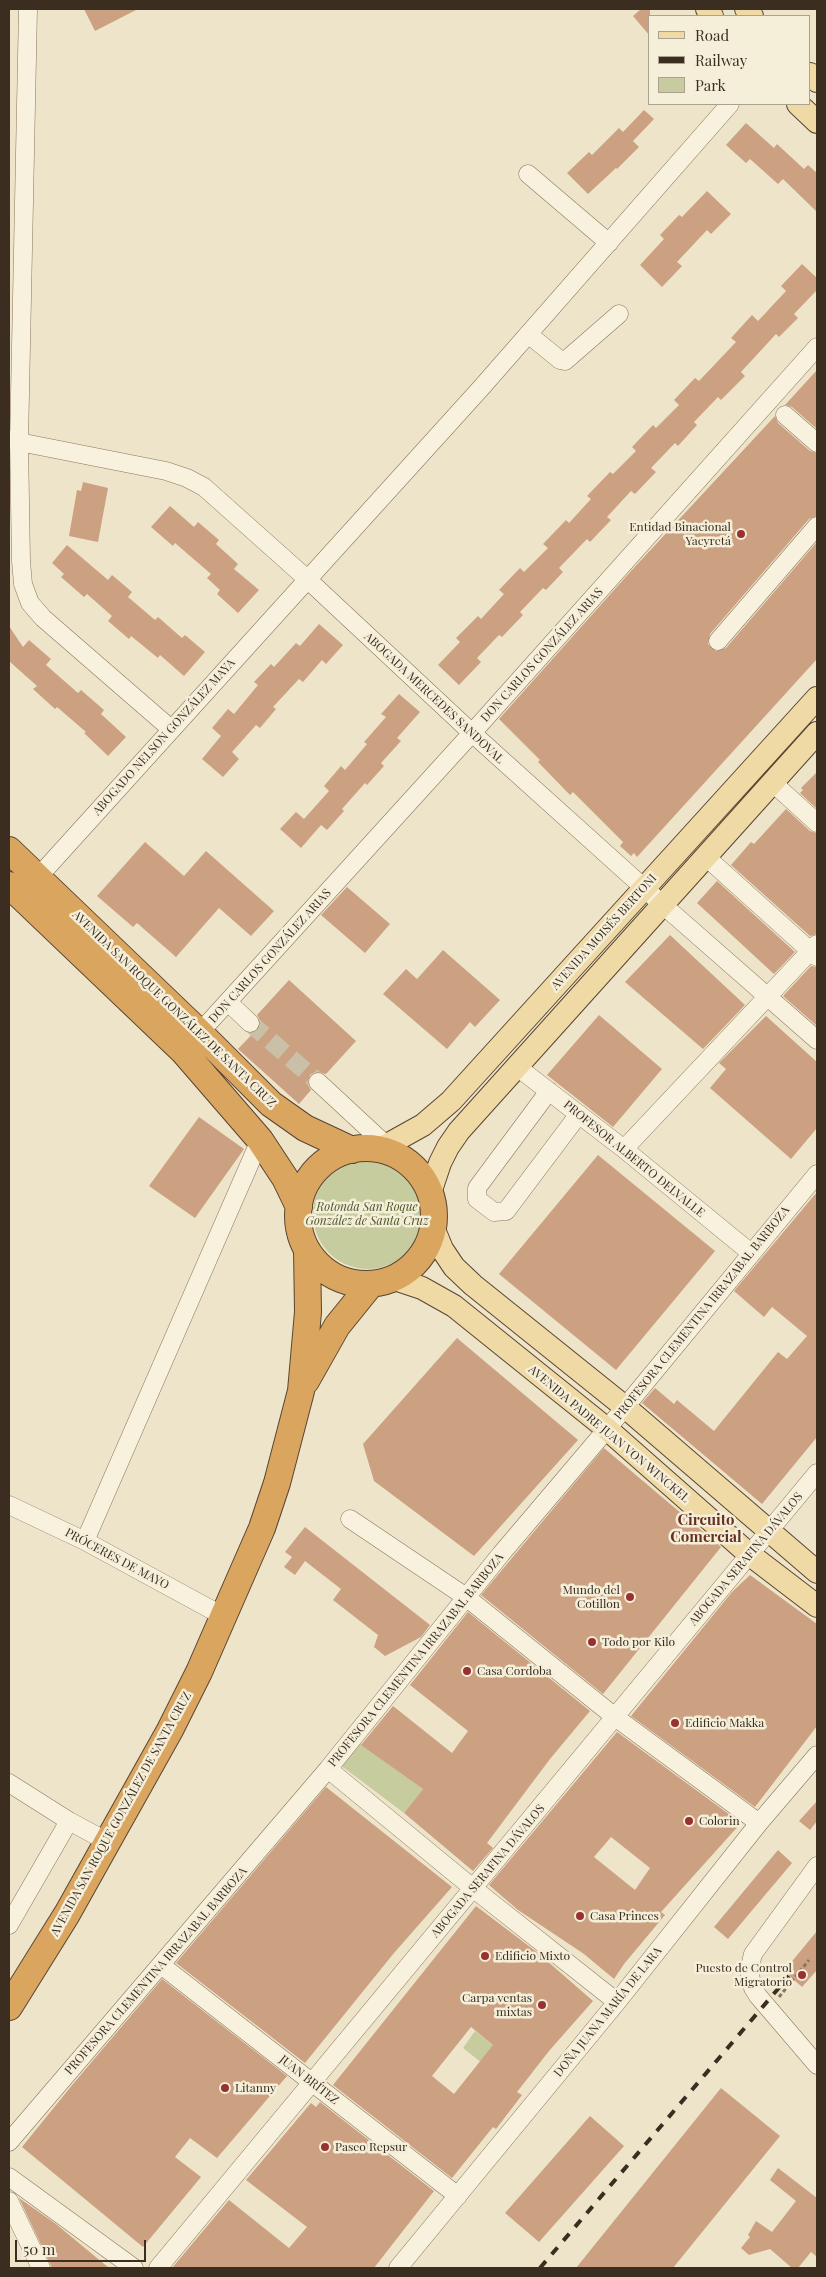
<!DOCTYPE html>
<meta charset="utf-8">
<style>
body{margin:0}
#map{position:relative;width:826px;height:2277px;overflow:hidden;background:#eee4ca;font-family:"Playfair Display",serif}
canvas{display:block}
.frame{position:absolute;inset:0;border:10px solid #3b2e21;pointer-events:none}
.legend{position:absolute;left:648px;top:15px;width:162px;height:90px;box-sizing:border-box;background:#f5eed9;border:1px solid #aba18f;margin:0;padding:6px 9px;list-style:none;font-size:15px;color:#3b2e21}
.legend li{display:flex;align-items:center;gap:10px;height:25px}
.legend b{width:25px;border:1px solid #aba18f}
.scale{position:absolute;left:15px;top:2240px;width:131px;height:22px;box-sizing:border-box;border:2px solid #3b2e21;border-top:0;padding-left:6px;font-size:15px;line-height:18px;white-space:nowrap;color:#3b2e21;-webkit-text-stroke:4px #f5eed9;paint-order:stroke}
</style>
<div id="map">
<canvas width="826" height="2277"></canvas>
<div class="frame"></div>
<ul class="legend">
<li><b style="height:6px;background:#efd9a4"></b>Road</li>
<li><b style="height:6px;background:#3b2e21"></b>Railway</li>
<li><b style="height:14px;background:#c6cc9d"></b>Park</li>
</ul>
<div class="scale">50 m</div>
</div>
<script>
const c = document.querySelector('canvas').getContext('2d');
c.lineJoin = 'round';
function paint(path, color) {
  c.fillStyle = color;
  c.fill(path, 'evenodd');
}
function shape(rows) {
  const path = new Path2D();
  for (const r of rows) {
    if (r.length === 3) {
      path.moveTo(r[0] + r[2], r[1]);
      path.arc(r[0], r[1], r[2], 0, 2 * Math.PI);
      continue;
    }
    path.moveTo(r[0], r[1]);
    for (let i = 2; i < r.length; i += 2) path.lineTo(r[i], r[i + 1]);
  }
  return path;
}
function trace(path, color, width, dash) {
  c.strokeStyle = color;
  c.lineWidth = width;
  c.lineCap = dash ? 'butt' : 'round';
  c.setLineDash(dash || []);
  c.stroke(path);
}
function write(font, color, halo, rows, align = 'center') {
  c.font = font + ' "Playfair Display",serif';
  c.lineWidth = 5;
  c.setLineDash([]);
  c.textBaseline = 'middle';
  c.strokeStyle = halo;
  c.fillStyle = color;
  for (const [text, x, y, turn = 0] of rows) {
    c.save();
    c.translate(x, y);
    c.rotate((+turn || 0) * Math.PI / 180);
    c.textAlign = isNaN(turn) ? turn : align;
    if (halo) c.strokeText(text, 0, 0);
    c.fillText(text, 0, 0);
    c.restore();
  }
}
paint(shape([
 [368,1214,55],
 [357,1741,423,1789,404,1813,339,1764],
 [475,2031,531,2074,517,2091,463,2048]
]), '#c6cc9d');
paint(shape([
 [84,9,138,9,95,31],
 [641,9,650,9,650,36,633,16],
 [644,110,654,119,633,141,639,147,617,169,616,168,588,194,567,173,589,152,592,155,619,128,623,132],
 [746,123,774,148,777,144,804,169,808,165,817,173,817,212,783,179,778,184,750,159,746,163,726,145],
 [707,191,731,214,711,234,707,230,677,262,682,266,662,287,640,265,664,239,660,235,679,215,682,217],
 [802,264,817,278,817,290,794,314,798,318,779,337,776,334,741,372,745,376,721,400,718,397,694,422,697,425,678,446,675,443,651,468,656,472,635,494,631,491,607,517,611,520,590,542,587,539,559,568,563,572,546,590,543,588,520,612,523,615,502,637,499,635,477,658,481,662,459,685,438,665,460,642,456,638,478,616,481,619,504,594,499,590,520,568,524,572,548,548,543,544,566,520,569,523,591,499,587,496,610,472,613,474,636,451,632,447,653,425,656,428,679,405,674,400,695,378,699,381,736,342,731,338,752,315,758,321,786,291,781,286],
 [817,370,817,429,792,407,785,405],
 [775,416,778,423,810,451,817,453,817,516,809,519,710,634,708,644,716,651,726,648,817,542,817,659,637,857,634,853,631,856,620,846,623,842,573,792,570,795,538,762,540,760,499,719,631,571],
 [83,482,108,488,98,542,69,536,77,490,81,491],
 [170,506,194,527,198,522,219,540,216,544,238,564,234,569,259,590,238,613,217,594,220,590,207,578,211,574,175,543,173,546,151,527],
 [67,545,108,580,112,575,132,592,128,597,155,620,158,617,182,638,185,635,205,652,184,676,160,655,158,658,131,636,129,639,108,621,112,616,87,594,84,597,61,577,64,574,52,563],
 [319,624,343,645,326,664,322,660,303,682,299,679,273,707,276,709,260,728,256,725,232,752,239,759,223,777,202,759,221,736,212,728,228,709,234,714,258,685,254,682,271,664,274,667,296,643,300,646],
 [9,626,23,647,29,640,51,659,46,665,78,693,81,690,104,710,101,714,126,737,108,756,84,733,86,732,57,707,55,709,33,689,37,686,9,661],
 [399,694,420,712,397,738,401,741,381,763,384,766,367,785,365,783,342,809,344,811,327,830,321,825,301,848,280,829,296,812,304,819,329,791,324,786,341,766,345,770,367,744,364,742,386,717,381,714],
 [817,772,817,809,800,793,803,790,801,788],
 [786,809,810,831,817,833,817,934,810,936,731,865,751,842,754,844],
 [145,842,184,876,206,851,274,911,251,936,219,908,176,957,137,923,133,927,97,896],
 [717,881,795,952,774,974,697,903],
 [347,887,390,924,365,953,321,915],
 [670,935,745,1005,703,1049,625,982],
 [443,950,500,1000,475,1027,470,1022,447,1049,383,994,406,969,417,979],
 [811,966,817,967,817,1026,783,996],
 [289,980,356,1041,326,1074,315,1072,310,1075,308,1085,311,1090,299,1104,238,1049,260,1026,260,1020,257,1015],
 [599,1015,662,1069,613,1127,547,1075],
 [766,1016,817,1062,817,1128,791,1159,710,1088,726,1069,719,1063],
 [199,1117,244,1149,195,1218,149,1186],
 [598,1155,715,1251,616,1370,499,1274],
 [817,1192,817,1437,762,1504,642,1403,655,1388,674,1404,677,1400,714,1431,778,1352,787,1359,807,1336,772,1307,764,1317,734,1291],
 [457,1338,578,1440,474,1556,374,1481,363,1444],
 [604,1448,721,1547,603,1694,481,1595],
 [305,1527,430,1625,421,1637,385,1656,374,1647,378,1635,333,1600,341,1589,305,1561,295,1575,284,1567,292,1557,285,1552],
 [750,1575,817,1624,817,1726,755,1807,631,1716,732,1592],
 [468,1612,590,1711,550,1759,487,1843,493,1848,473,1871,404,1813,423,1789,361,1745,393,1706,452,1753,468,1731,410,1685],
 [617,1732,741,1823,661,1912,665,1915,624,1964,614,1979,584,1954,518,1910,489,1885],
 [611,1837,650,1868,635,1890,594,1857],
 [326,1787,452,1887,394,1953,305,2063,176,1963],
 [817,1801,817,1821,810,1830,799,1821],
 [778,1850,792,1863,728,1939,714,1927],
 [476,1906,538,1953,593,2001,549,2051,517,2092,522,2095,496,2129,493,2127,452,2178,333,2085],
 [471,2027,493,2045,454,2094,432,2076],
 [817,1931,817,1970,802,1987,784,1971],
 [162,1979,287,2076,217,2158,190,2138,175,2157,201,2177,143,2247,22,2147,73,2084],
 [721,2088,780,2136,673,2268,576,2268],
 [320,2102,434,2191,374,2268,172,2268,229,2200,289,2248,307,2227,246,2180,311,2103,316,2107],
 [590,2116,624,2146,539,2242,505,2213],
 [778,2168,817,2198,817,2257,811,2252,798,2268,792,2268,770,2249,749,2255,741,2248,750,2237,748,2235,756,2221,772,2232,796,2201,770,2180],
 [19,2198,56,2224,109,2268,52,2268]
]), '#cba181');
trace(shape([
 [250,1023,318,1082]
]), '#cac0a8', 18, [18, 9]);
const minor = shape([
 [28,9,19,442,21,561,23,584,30,603,43,618,171,729],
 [528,174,609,243],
 [528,334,560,360,565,361,619,314],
 [785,415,817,443],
 [9,440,166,471,187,478,204,487,306,578,472,733,663,905,817,1040],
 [718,641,817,526],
 [772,782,817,823],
 [705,856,817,957],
 [30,886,481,388,730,104],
 [228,1002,250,1023],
 [192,1041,472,733,817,347],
 [516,1066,624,1149,751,1253],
 [318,1082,386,1145],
 [549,1091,477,1188,477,1199,494,1212,506,1211,579,1114],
 [624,1149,817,944],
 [9,1505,85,1541,223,1616],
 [350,1519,466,1597,615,1717,759,1823],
 [85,1541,260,1140],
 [328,1769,474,1889,617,2002],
 [9,1783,69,1821,108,1842],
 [817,1866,753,1954,749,1971,753,1988,758,1996,817,2065],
 [9,1925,69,1821],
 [161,1965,458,2196],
 [9,2142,328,1769,501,1554,607,1429,817,1174],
 [9,2177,134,2268],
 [9,2201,41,2268],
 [158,2268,817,1473],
 [398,2268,617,2002,759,1823,817,1755]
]);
const major = shape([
 [707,9,712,16],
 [746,9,752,16],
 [810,74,817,81],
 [798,104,817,122],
 [378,1150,423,1125,451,1101,817,698],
 [430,1193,440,1163,448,1147,459,1131,817,733],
 [433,1227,442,1249,454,1267,473,1285,625,1407,817,1572],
 [392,1278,422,1288,454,1306,607,1429,749,1554,817,1606]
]);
const highway = shape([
 [9,850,200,1033,271,1104,305,1128,352,1150],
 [9,885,183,1051,260,1140,285,1178,299,1207],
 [366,1216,68],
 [306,1381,337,1326,371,1284],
 [9,2007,67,1914,170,1730,199,1672,262,1528,277,1483,301,1391,308,1312,307,1250]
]);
trace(minor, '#8a765e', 19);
trace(major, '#594532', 24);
trace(highway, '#594532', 28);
trace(shape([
 [779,1997,809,1960]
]), '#8a765e', 3, [4, 2.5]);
trace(minor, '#f8f1dd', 18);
trace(major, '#efd9a4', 22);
trace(highway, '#d9a55f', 26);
trace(shape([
 [540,2268,789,1976]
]), '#3b2e21', 4, [9, 9]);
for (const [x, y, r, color] of [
 [741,534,5,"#983130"],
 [630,1597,5,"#983130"],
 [592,1642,5,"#983130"],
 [467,1671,5,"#983130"],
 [675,1723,5,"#983130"],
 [689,1821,5,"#983130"],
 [580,1916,5,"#983130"],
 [485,1956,5,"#983130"],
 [802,1975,5,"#983130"],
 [542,2005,5,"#983130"],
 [225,2088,5,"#983130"],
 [325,2147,5,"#983130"]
]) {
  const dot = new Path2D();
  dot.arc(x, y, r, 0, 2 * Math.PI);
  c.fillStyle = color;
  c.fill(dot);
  trace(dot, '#f5eed9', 2);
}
write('12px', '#3b2e21', '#f5eed9', [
 ["Entidad Binacional",731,527,"right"],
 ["Yacyretá",731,541,"right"],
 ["Mundo del",620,1590,"right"],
 ["Cotillon",620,1604,"right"],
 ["Todo por Kilo",602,1642],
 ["Casa Cordoba",477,1671],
 ["Edificio Makka",685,1723],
 ["Colorin",699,1821],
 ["Casa Princes",590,1916],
 ["Edificio Mixto",495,1956],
 ["Puesto de Control",792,1968,"right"],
 ["Migratorio",792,1982,"right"],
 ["Carpa ventas",532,1998,"right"],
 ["mixtas",532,2012,"right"],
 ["Litanny",235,2088],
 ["Paseo Repsur",335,2147]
], 'left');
write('12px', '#3b2e21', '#f5eed9', [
 ["DON CARLOS GONZÁLEZ ARIAS",542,655,-48],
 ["ABOGADA MERCEDES SANDOVAL",434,698,43],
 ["ABOGADO NELSON GONZÁLEZ MAYA",164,737,-48],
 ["AVENIDA MOISÉS BERTONI",604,932,-48],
 ["DON CARLOS GONZÁLEZ ARIAS",270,956,-48],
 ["AVENIDA SAN ROQUE GONZÁLEZ DE SANTA CRUZ",174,1009,44],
 ["PROFESOR ALBERTO DELVALLE",634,1159,39],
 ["PROFESORA CLEMENTINA IRRAZABAL BARBOZA",702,1313,-51],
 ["AVENIDA PADRE JUAN VON WINCKEL",609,1434,40],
 ["PRÓCERES DE MAYO",117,1559,28],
 ["ABOGADA SERAFINA DÁVALOS",746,1559,-50],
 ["PROFESORA CLEMENTINA IRRAZABAL BARBOZA",416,1660,-51],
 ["AVENIDA SAN ROQUE GONZÁLEZ DE SANTA CRUZ",121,1814,-61],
 ["ABOGADA SERAFINA DÁVALOS",488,1871,-50],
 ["PROFESORA CLEMENTINA IRRAZABAL BARBOZA",156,1971,-49],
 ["DOÑA JUANA MARÍA DE LARA",608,2012,-51],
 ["JUAN BRÍTEZ",309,2080,38]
]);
write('italic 12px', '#4b5729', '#f5eed9', [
 ["Rotonda San Roque",367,1207],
 ["González de Santa Cruz",367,1221]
]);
write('bold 15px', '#673122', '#f5eed9', [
 ["Circuito",706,1520],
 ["Comercial",706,1537]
]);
</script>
